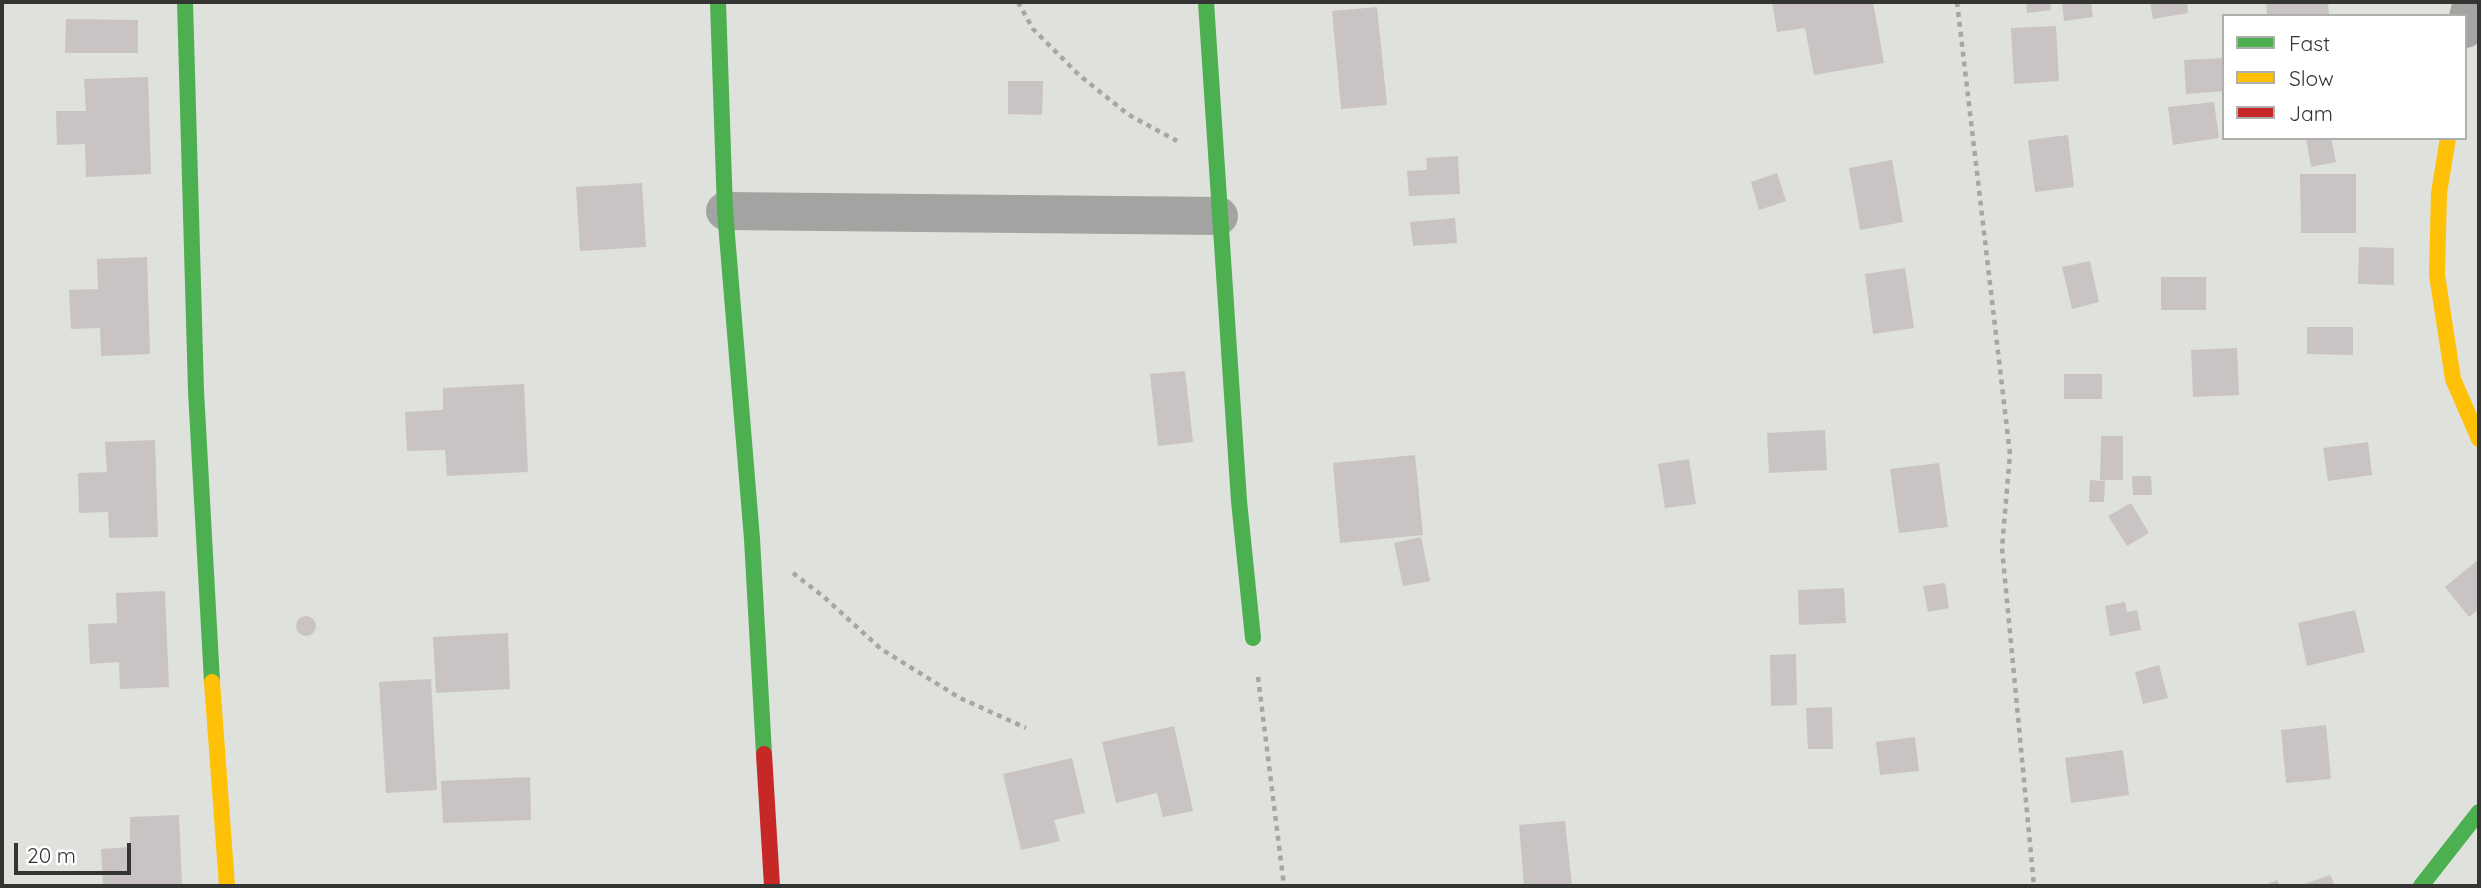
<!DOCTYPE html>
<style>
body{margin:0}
#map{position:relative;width:2481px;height:888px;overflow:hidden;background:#dfe1dc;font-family:Quicksand,sans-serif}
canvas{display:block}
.frame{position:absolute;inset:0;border:4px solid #343532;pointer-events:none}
.legend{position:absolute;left:2222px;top:14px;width:245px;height:126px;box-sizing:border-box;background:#fff;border:2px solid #aeaead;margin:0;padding:9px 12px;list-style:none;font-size:21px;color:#343532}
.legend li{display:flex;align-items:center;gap:14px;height:35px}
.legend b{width:35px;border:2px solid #aeaead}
.scale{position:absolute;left:14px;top:843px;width:117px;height:32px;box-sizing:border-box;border:4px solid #343532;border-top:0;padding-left:9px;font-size:21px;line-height:24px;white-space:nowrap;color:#343532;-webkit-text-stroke:5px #fff;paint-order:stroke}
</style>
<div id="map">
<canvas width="2481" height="888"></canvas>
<div class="frame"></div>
<ul class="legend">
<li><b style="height:9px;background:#4caf50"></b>Fast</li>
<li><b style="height:9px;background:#ffc107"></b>Slow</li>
<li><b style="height:9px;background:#c62828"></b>Jam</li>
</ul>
<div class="scale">20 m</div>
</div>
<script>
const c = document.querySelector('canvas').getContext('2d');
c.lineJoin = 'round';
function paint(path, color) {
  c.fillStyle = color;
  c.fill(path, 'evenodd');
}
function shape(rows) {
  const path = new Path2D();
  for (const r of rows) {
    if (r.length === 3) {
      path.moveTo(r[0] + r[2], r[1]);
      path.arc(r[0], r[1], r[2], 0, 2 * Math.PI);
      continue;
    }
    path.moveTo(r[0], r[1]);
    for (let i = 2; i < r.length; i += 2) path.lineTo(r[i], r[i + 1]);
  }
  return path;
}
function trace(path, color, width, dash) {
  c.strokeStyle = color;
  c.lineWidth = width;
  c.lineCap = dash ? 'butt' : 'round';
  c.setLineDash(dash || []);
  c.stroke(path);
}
paint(shape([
 [1772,2,1873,2,1884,63,1814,75,1805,28,1777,32],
 [2026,2,2050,2,2051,10,2027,13],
 [2062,2,2091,2,2093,17,2064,21],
 [2150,2,2187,2,2188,13,2153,19],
 [2266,2,2328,2,2329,16,2267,16],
 [1377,7,1387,105,1341,109,1332,11],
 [66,19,138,20,138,53,65,53],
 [2056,26,2059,81,2014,84,2011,28],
 [2224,58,2224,91,2186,94,2184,60],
 [148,77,151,174,86,177,85,144,57,145,56,111,86,111,84,79],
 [1008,81,1043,81,1042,115,1008,114],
 [2214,102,2219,138,2173,145,2168,107],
 [2068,135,2074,187,2035,192,2028,140],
 [2306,138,2331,138,2336,162,2311,167],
 [1458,156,1460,194,1409,196,1407,171,1427,170,1426,158],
 [1892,160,1903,222,1860,230,1849,168],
 [1777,173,1786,201,1759,210,1751,182],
 [2300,174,2356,174,2356,233,2301,233],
 [642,183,646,247,580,251,576,187],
 [1455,218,1457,243,1413,246,1410,222],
 [2359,247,2394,248,2394,285,2358,284],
 [147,257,150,354,101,356,100,328,71,329,69,290,98,289,97,259],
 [2090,261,2099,302,2072,309,2062,267],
 [1905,268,1914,328,1873,334,1865,274],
 [2161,277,2206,277,2206,310,2161,310],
 [2307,327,2353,327,2353,355,2307,354],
 [2237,348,2239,395,2193,397,2191,350],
 [1185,371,1193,442,1158,446,1150,374],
 [2064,374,2102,374,2102,399,2064,399],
 [524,384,528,472,447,476,445,450,407,451,405,412,443,410,443,388],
 [1825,430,1827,470,1769,473,1767,433],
 [2101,436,2123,436,2123,480,2100,480],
 [155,440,158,537,109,538,108,512,79,513,78,473,107,472,105,442],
 [2368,442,2372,475,2328,481,2323,448],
 [1415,455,1423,535,1340,543,1333,463],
 [1689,459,1696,504,1665,508,1658,464],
 [1939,463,1948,527,1899,533,1890,469],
 [2132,476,2151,476,2152,495,2133,495],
 [2090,480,2105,481,2104,502,2089,502],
 [2131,503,2149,533,2127,546,2108,516],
 [1421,537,1430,581,1403,586,1394,543],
 [2479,559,2479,609,2469,617,2445,587],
 [1945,583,1949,608,1928,612,1923,586],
 [1844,588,1846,623,1799,625,1798,590],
 [165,591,169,687,120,689,119,662,90,664,88,624,117,623,116,593],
 [2125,602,2127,612,2137,610,2141,630,2110,636,2105,606],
 [2355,610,2365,652,2307,666,2298,623],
 [306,626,10],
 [508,633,510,689,436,693,433,637],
 [1796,654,1797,705,1771,706,1770,655],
 [2159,665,2168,698,2143,704,2135,672],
 [431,679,437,790,386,793,379,682],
 [1832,707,1833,749,1808,749,1806,708],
 [2326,725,2331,779,2286,783,2281,730],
 [1174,726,1193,811,1163,817,1157,793,1116,803,1102,742],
 [1915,737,1919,771,1880,775,1876,742],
 [2123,750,2129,795,2071,803,2065,758],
 [1072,758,1085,813,1054,820,1060,841,1021,850,1003,774],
 [530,777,531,820,443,823,441,781],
 [179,815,182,886,103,886,101,849,130,847,130,817],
 [1565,821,1572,886,1524,886,1519,825],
 [2330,875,2335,886,2298,886],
 [2277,880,2280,886,2262,886]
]), '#cac3c4');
trace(shape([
 [1018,2,1033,29,1079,75,1129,115,1177,141],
 [1957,2,2010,454,2002,548,2034,886],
 [793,573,824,597,881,649,960,698,1026,728],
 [1258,677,1284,886]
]), '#a6a7a5', 4.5, [5, 5]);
trace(shape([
 [2465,29,2472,2],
 [725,211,1219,216]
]), '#a3a3a1', 38);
trace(shape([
 [185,2,196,391,212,682],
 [718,2,725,211,752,539,764,754],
 [1206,2,1239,501,1253,638],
 [2421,886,2479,812]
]), '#4caf50', 16);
trace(shape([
 [2448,138,2439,193,2437,275,2453,379,2479,439],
 [212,682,227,886]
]), '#ffc107', 16);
trace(shape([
 [764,754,772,886]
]), '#c62828', 16);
</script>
